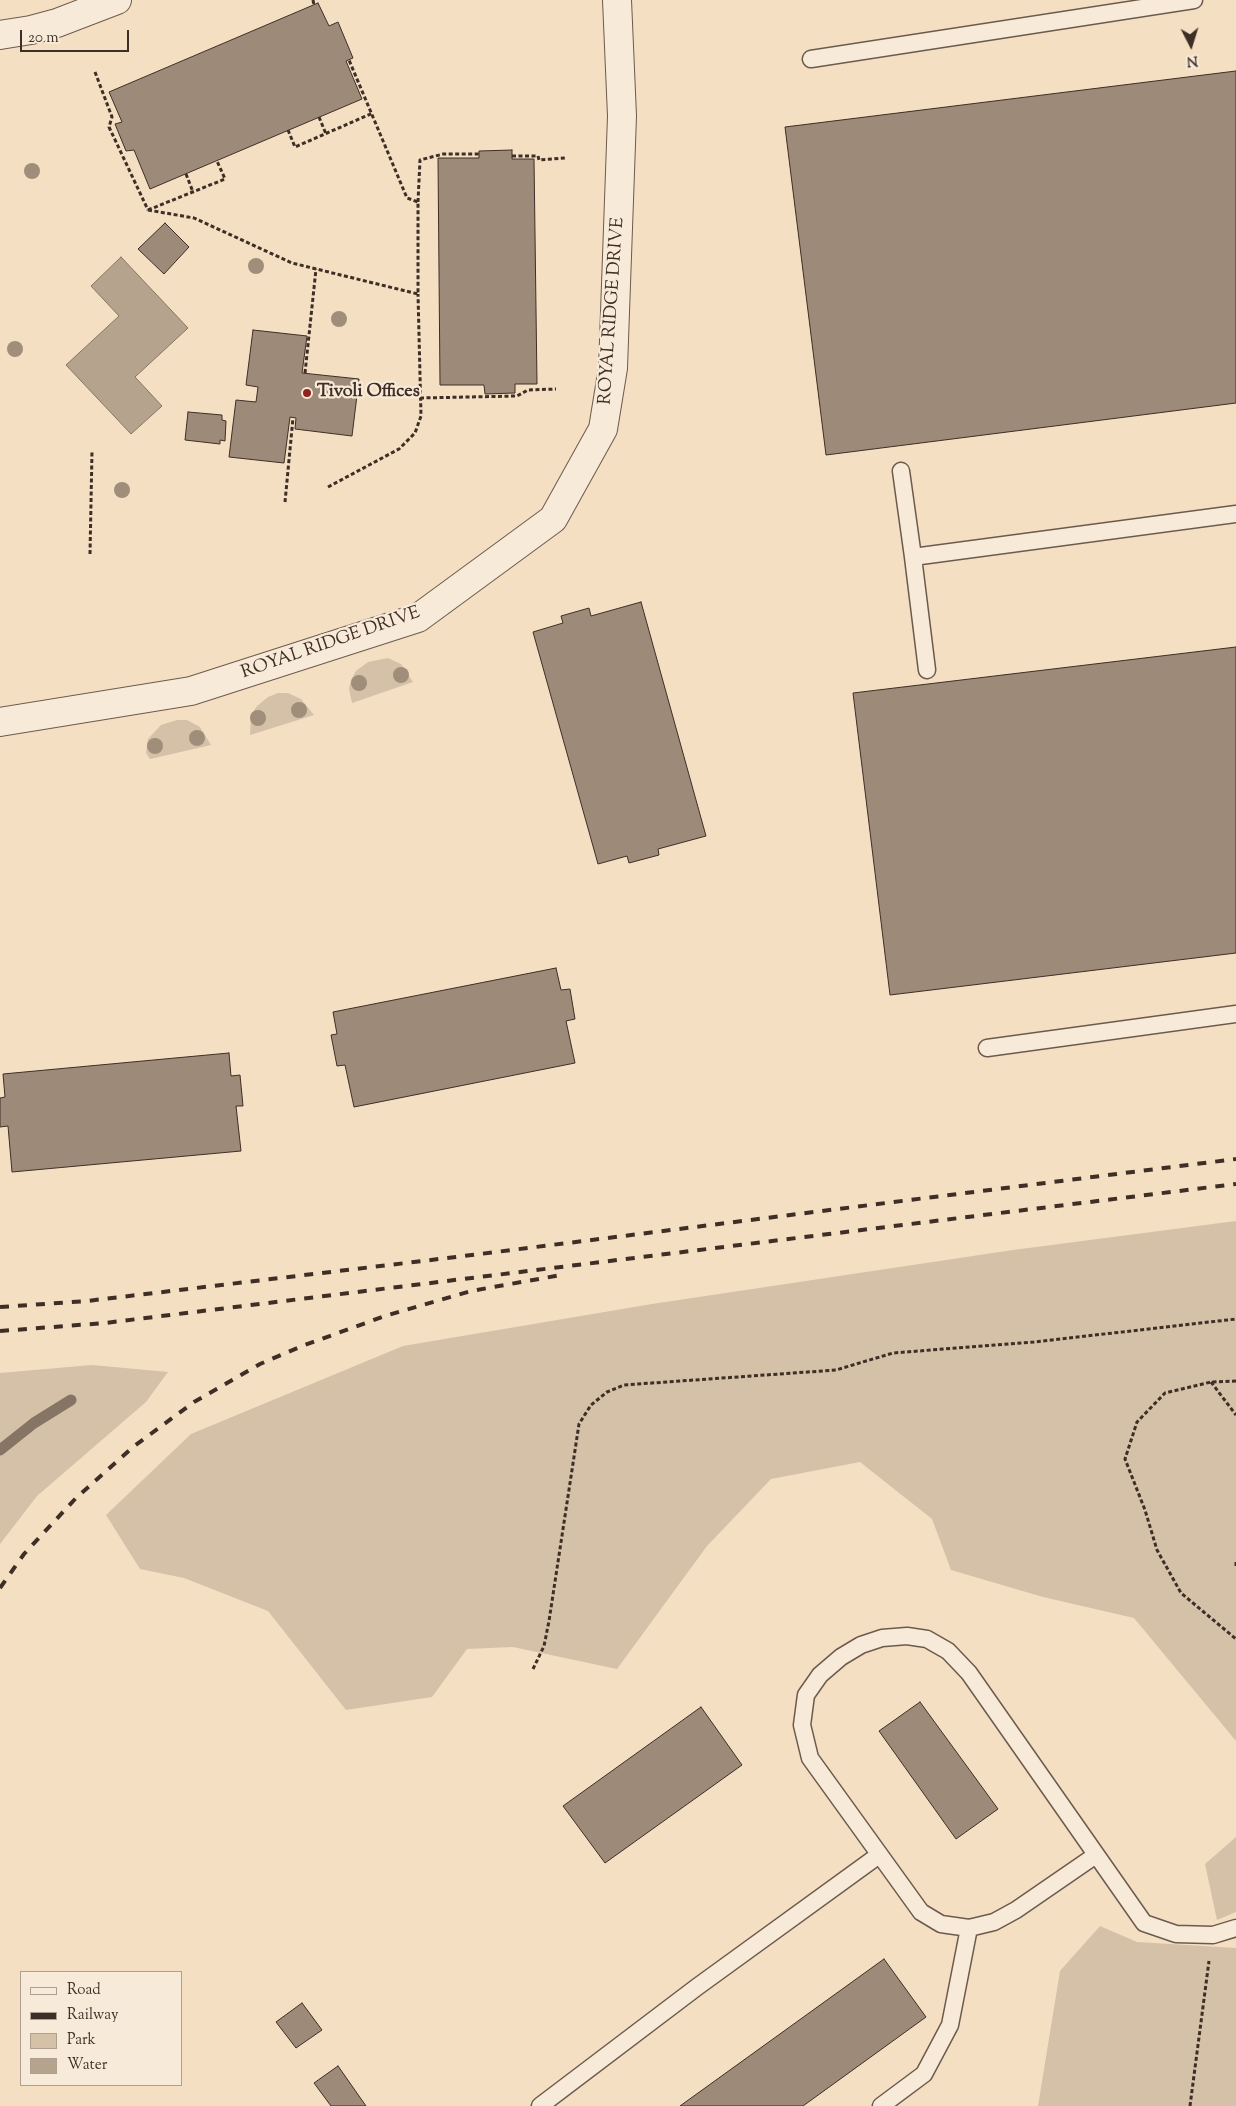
<!DOCTYPE html>
<style>
body{margin:0}
#map{position:relative;width:1236px;height:2106px;overflow:hidden;background:#f4dfc3;font-family:"Sorts Mill Goudy",serif}
canvas{display:block}
.legend{position:absolute;left:20px;top:1971px;width:162px;height:115px;box-sizing:border-box;background:#f8ead8;border:1px solid #ae9f91;margin:0;padding:6px 9px;list-style:none;font-size:15px;color:#3e2e26}
.legend li{display:flex;align-items:center;gap:10px;height:25px}
.legend b{width:25px;border:1px solid #ae9f91}
.north{position:absolute;left:1166px;top:20px;width:50px;height:50px;-webkit-text-stroke:4px #f8ead8;paint-order:stroke;rotate:175deg;font-size:14px;font-weight:700;line-height:20px;text-align:center;color:#3e2e26}
.north::after{content:'';display:block;margin:auto;width:18px;height:22px;background:#3e2e26;clip-path:polygon(50% 0,100% 100%,50% 72%,0 100%)}
.scale{position:absolute;left:20px;top:30px;width:109px;height:22px;box-sizing:border-box;border:2px solid #3e2e26;border-top:0;padding-left:6px;font-size:15px;line-height:18px;white-space:nowrap;color:#3e2e26;-webkit-text-stroke:4px #f8ead8;paint-order:stroke}
</style>
<div id="map">
<canvas width="1236" height="2106"></canvas>
<ul class="legend">
<li><b style="height:6px;background:#f8ead8"></b>Road</li>
<li><b style="height:6px;background:#3e2e26"></b>Railway</li>
<li><b style="height:14px;background:#d5c1a8"></b>Park</li>
<li><b style="height:14px;background:#b6a38e"></b>Water</li>
</ul>
<div class="north">N</div>
<div class="scale">20 m</div>
</div>
<script>
const c = document.querySelector('canvas').getContext('2d');
c.lineJoin = 'round';
function paint(path, color) {
  c.fillStyle = color;
  c.fill(path, 'evenodd');
}
function shape(rows) {
  const path = new Path2D();
  for (const r of rows) {
    path.moveTo(r[0], r[1]);
    for (let i = 2; i < r.length; i += 2) path.lineTo(r[i], r[i + 1]);
  }
  return path;
}
function trace(path, color, width, dash) {
  c.strokeStyle = color;
  c.lineWidth = width;
  c.lineCap = dash ? 'butt' : 'round';
  c.setLineDash(dash || []);
  c.stroke(path);
}
function write(font, color, halo, rows, align = 'center') {
  c.font = font + ' "Sorts Mill Goudy",serif';
  c.lineWidth = 4.5;
  c.setLineDash([]);
  c.textBaseline = 'middle';
  c.strokeStyle = halo;
  c.fillStyle = color;
  for (const [text, x, y, turn = 0] of rows) {
    c.save();
    c.translate(x, y);
    c.rotate((+turn || 0) * Math.PI / 180);
    c.textAlign = isNaN(turn) ? turn : align;
    if (halo) c.strokeText(text, 0, 0);
    c.fillText(text, 0, 0);
    c.restore();
  }
}
paint(shape([
 [388,658,401,664,413,682,352,703,349,689,351,680,356,671,368,662],
 [278,693,288,693,301,699,314,715,250,735,251,715,257,706,268,697],
 [177,720,187,720,200,727,211,745,150,759,146,753,148,739,161,725],
 [1236,1221,1236,1741,1134,1618,1043,1597,951,1570,932,1519,860,1462,771,1479,707,1546,617,1669,513,1647,467,1649,432,1697,346,1710,268,1611,184,1578,140,1569,106,1515,191,1434,403,1346,652,1304,1013,1250],
 [92,1365,168,1372,146,1402,37,1496,0,1544,0,1373],
 [1236,1837,1236,1912,1217,1920,1205,1864],
 [1100,1926,1137,1942,1236,1948,1236,2106,1038,2106,1060,1971]
]), '#d5c1a8');
const water = shape([
 [121,257,188,328,135,377,162,406,131,434,66,365,119,316,91,286,121,257]
]);
paint(water, '#b6a38e');
trace(water, '#867464', 1);
trace(shape([
 [0,1450,34,1423,71,1400]
]), '#867464', 11);
const building = shape([
 [318,3,329,26,338,22,353,58,346,61,362,99,150,189,134,150,126,151,115,124,122,122,109,92,318,3],
 [1236,71,1236,403,826,455,785,127,1236,71],
 [512,150,512,159,534,159,537,384,515,384,515,393,485,394,484,385,440,385,438,158,479,158,479,151,512,150],
 [165,223,189,247,164,274,138,249,165,223],
 [253,330,307,336,302,373,359,379,352,436,295,429,296,418,290,417,284,463,229,457,236,400,256,402,258,387,246,385,253,330],
 [188,412,222,415,222,420,226,421,225,441,220,440,220,444,185,440,188,412],
 [641,602,706,836,658,849,659,855,629,863,627,856,598,864,533,632,563,623,561,616,589,608,591,616,641,602],
 [1236,647,1236,953,890,995,853,693,1236,647],
 [556,968,561,990,570,989,575,1019,566,1021,575,1063,354,1107,345,1065,337,1066,331,1035,337,1034,333,1012,556,968],
 [229,1053,231,1076,240,1075,243,1106,236,1106,241,1151,12,1172,8,1126,0,1127,0,1098,5,1097,3,1074,229,1053],
 [920,1702,998,1809,956,1839,879,1731,920,1702],
 [701,1707,742,1765,605,1863,563,1806,701,1707],
 [884,1959,926,2017,803,2106,680,2106,884,1959],
 [302,2003,322,2030,296,2048,276,2022,302,2003],
 [338,2066,366,2106,331,2106,314,2083,338,2066]
]);
paint(building, '#9d8a78');
trace(building, '#3e2e26', 1);
const service = shape([
 [811,59,1194,0],
 [901,471,913,557],
 [927,670,913,557,1236,514],
 [987,1048,1236,1014],
 [1096,1855,1016,1910,994,1922,969,1928,941,1924,921,1912,810,1758,802,1725,806,1695,820,1675,841,1657,861,1645,882,1638,907,1636,927,1639,948,1651,969,1673,1144,1923,1176,1934,1213,1935,1236,1928],
 [540,2106,697,1987,879,1855],
 [881,2106,924,2074,950,2025,969,1928]
]);
const minor = shape([
 [0,35,31,30,57,23,117,0],
 [0,722,191,691,418,618,553,519,603,429,613,368,622,116,617,0]
]);
trace(service, '#6c5a4d', 19);
trace(minor, '#6c5a4d', 30);
trace(shape([
 [313,0,314,5],
 [95,72,112,117,109,127,148,210],
 [319,117,326,134],
 [288,130,295,147,373,113],
 [512,156,538,156,539,160,565,158],
 [186,174,193,192],
 [418,202,420,160,443,154,479,154],
 [148,210,194,218,292,263,418,294,418,202,407,198,349,60],
 [148,210,225,179,217,161],
 [305,373,316,269],
 [420,398,517,396,528,390,556,389],
 [328,487,399,449,415,433,421,416,418,294],
 [285,502,293,418],
 [90,554,92,451],
 [1236,1381,1211,1382,1165,1393,1137,1422,1125,1459,1145,1510,1157,1550,1181,1593,1236,1639],
 [1211,1382,1236,1415],
 [1236,1562,1236,1567],
 [533,1669,544,1646,549,1621,579,1424,591,1405,607,1392,624,1385,836,1370,893,1353,1034,1342,1236,1319],
 [1190,2106,1209,1961]
]), '#3e2e26', 3, [4, 2.5]);
trace(service, '#f8ead8', 16);
trace(minor, '#f8ead8', 28);
trace(shape([
 [0,1307,87,1301,456,1257,1236,1159],
 [0,1331,105,1323,1236,1184],
 [0,1588,24,1554,76,1498,133,1447,194,1402,260,1364,302,1346,385,1316,471,1291,561,1275]
]), '#3e2e26', 4, [9, 9]);
c.fillStyle = '#a08e7b';
for (const [x, y] of [
 [32,171],
 [256,266],
 [339,319],
 [15,349],
 [122,490],
 [401,675],
 [359,683],
 [299,710],
 [258,718],
 [197,738],
 [155,746]
]) {
  c.beginPath();
  c.arc(x, y, 8, 0, 2 * Math.PI);
  c.fill();
}
for (const [x, y, r, color] of [
 [307,393,5,"#8f2418"]
]) {
  const dot = new Path2D();
  dot.arc(x, y, r, 0, 2 * Math.PI);
  c.fillStyle = color;
  c.fill(dot);
  trace(dot, '#f8ead8', 2);
}
write('18px', '#3e2e26', '#f8ead8', [
 ["ROYAL RIDGE DRIVE",613,311,-86],
 ["ROYAL RIDGE DRIVE",331,644,-19]
]);
write('bold 18px', '#3e2e26', '#f8ead8', [
 ["Tivoli Offices",317,393]
], 'left');
</script>
